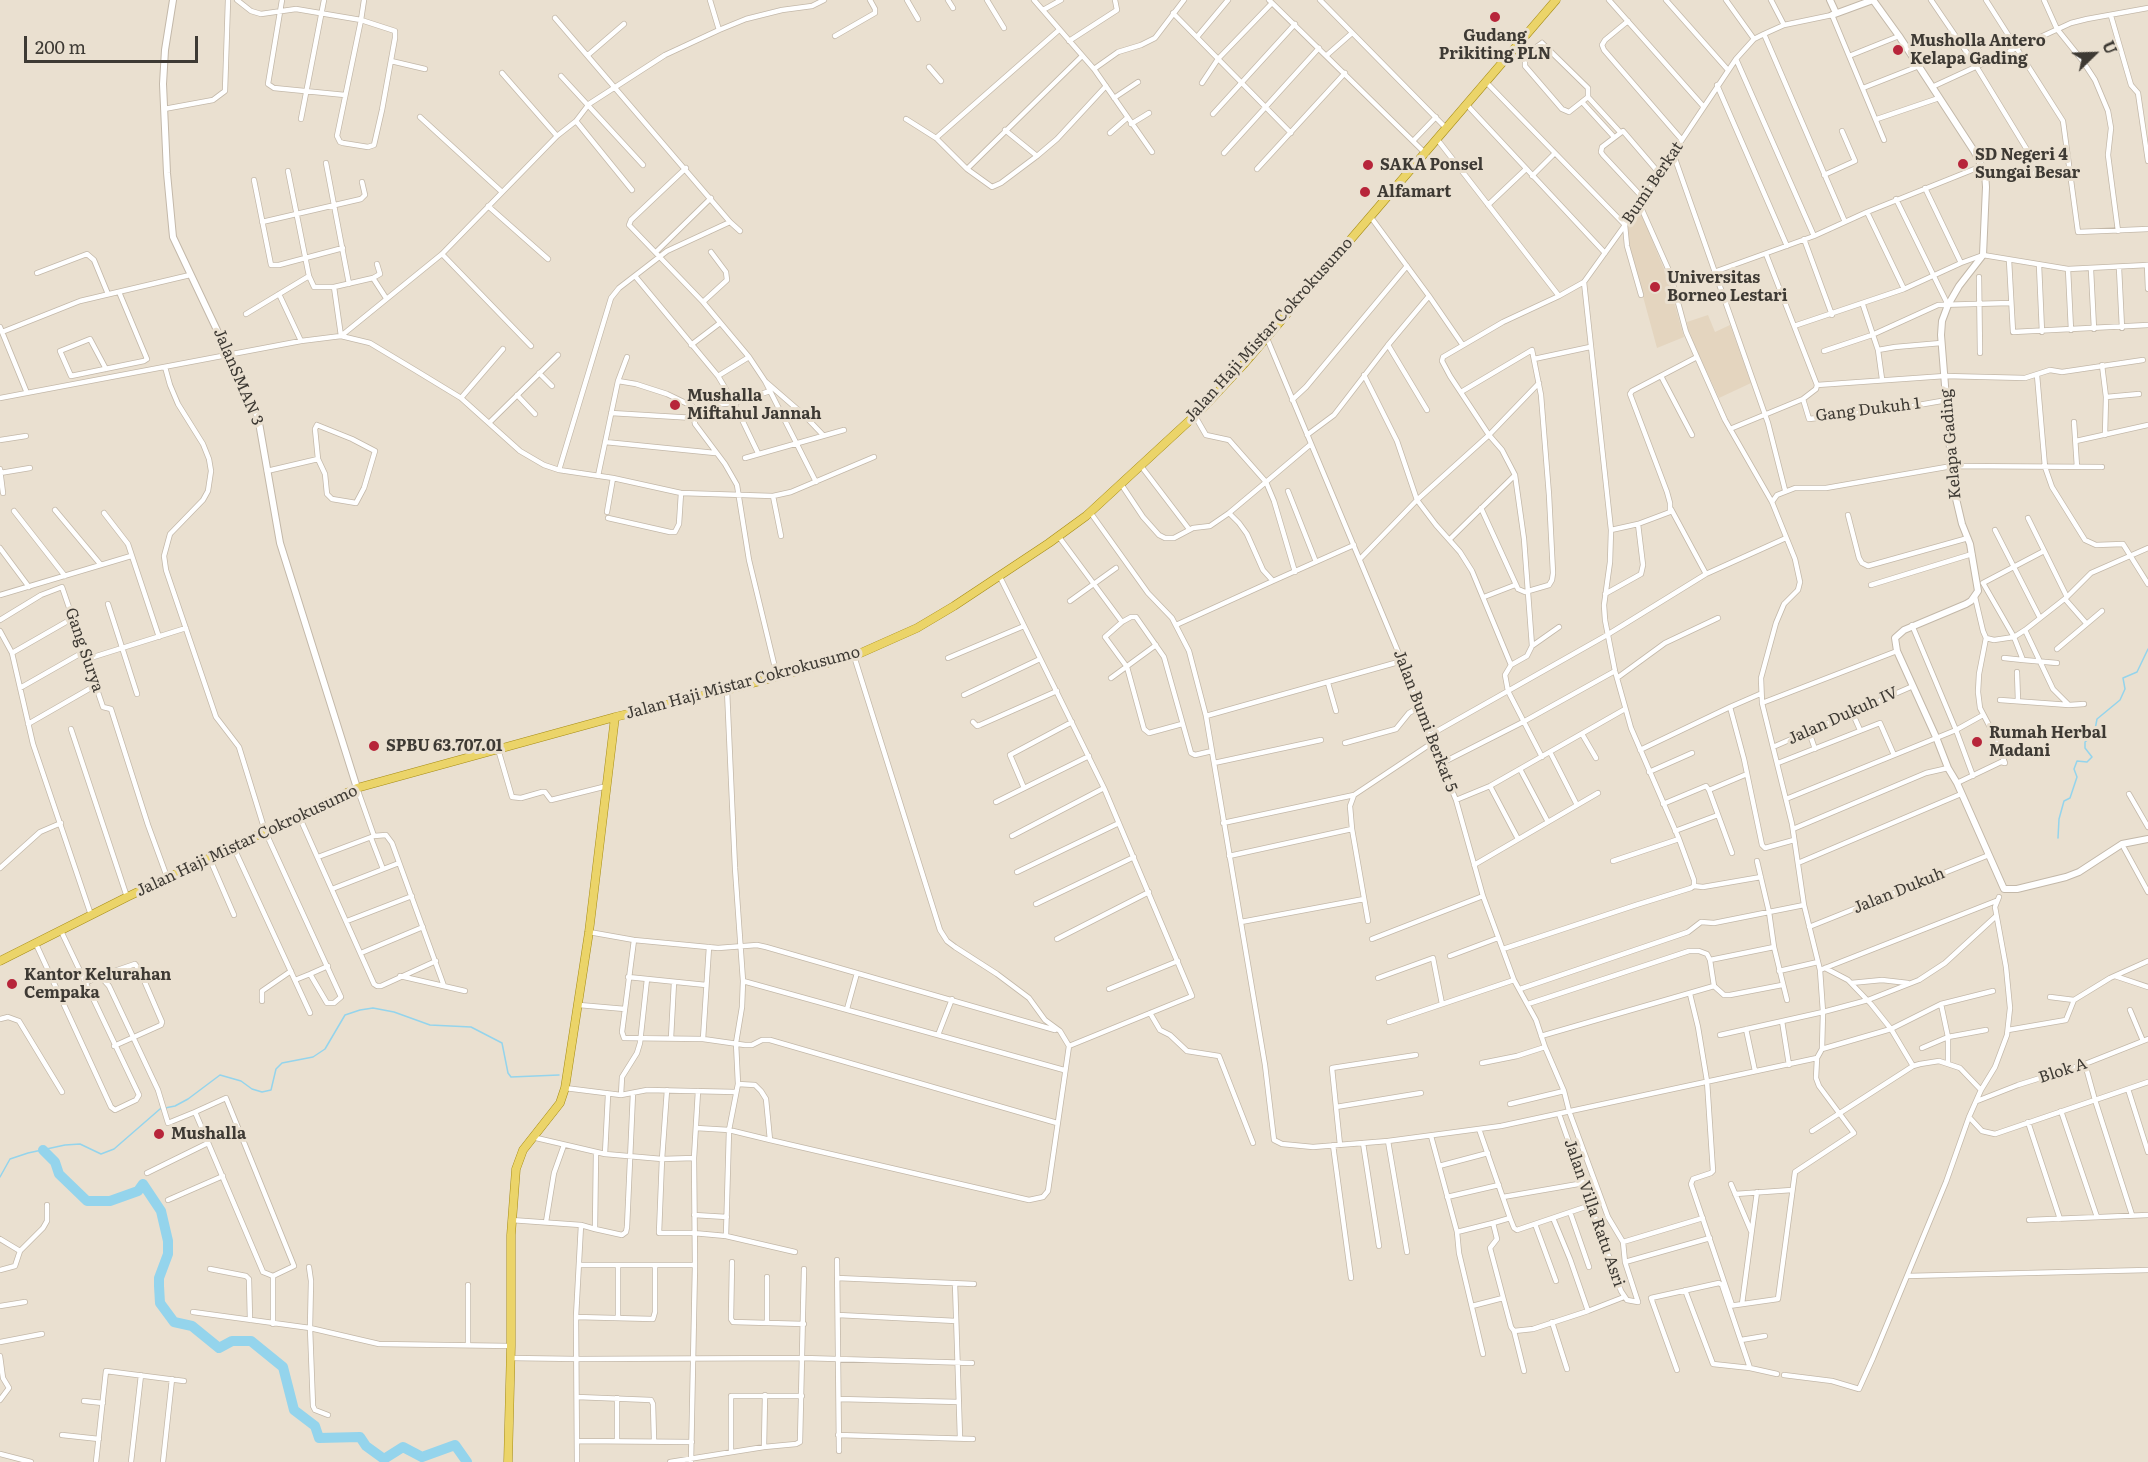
<!DOCTYPE html>
<style>
body{margin:0}
#map{position:relative;width:2148px;height:1462px;overflow:hidden;background:#eae0d0;font-family:Literata,serif}
canvas{display:block}
.north{position:absolute;left:2064px;top:24px;width:60px;height:60px;-webkit-text-stroke:4px #eae0d0;paint-order:stroke;rotate:67deg;font-size:16px;font-weight:700;line-height:24px;text-align:center;color:#3e3a34}
.north::after{content:'';display:block;margin:auto;width:21px;height:27px;background:#3e3a34;clip-path:polygon(50% 0,100% 100%,50% 72%,0 100%)}
.scale{position:absolute;left:24px;top:36px;width:174px;height:27px;box-sizing:border-box;border:3px solid #3e3a34;border-top:0;padding-left:8px;font-size:18px;line-height:21px;white-space:nowrap;color:#3e3a34;-webkit-text-stroke:4px #eae0d0;paint-order:stroke}
</style>
<div id="map">
<canvas width="2148" height="1462"></canvas>
<div class="north">U</div>
<div class="scale">200 m</div>
</div>
<script>
const c = document.querySelector('canvas').getContext('2d');
c.lineJoin = 'round';
function paint(path, color) {
  c.fillStyle = color;
  c.fill(path, 'evenodd');
}
function shape(rows) {
  const path = new Path2D();
  for (const r of rows) {
    path.moveTo(r[0], r[1]);
    for (let i = 2; i < r.length; i += 2) path.lineTo(r[i], r[i + 1]);
  }
  return path;
}
function trace(path, color, width, dash) {
  c.strokeStyle = color;
  c.lineWidth = width;
  c.lineCap = dash ? 'butt' : 'round';
  c.setLineDash(dash || []);
  c.stroke(path);
}
function write(font, color, halo, rows, align = 'center') {
  c.font = font + ' Literata,serif';
  c.lineWidth = 6;
  c.setLineDash([]);
  c.textBaseline = 'middle';
  c.strokeStyle = halo;
  c.fillStyle = color;
  for (const [text, x, y, turn = 0] of rows) {
    c.save();
    c.translate(x, y);
    c.rotate((+turn || 0) * Math.PI / 180);
    c.textAlign = isNaN(turn) ? turn : align;
    if (halo) c.strokeText(text, 0, 0);
    c.fillText(text, 0, 0);
    c.restore();
  }
}
paint(shape([
 [1639,208,1666,274,1684,337,1657,348,1629,245,1627,226],
 [1708,315,1715,332,1730,325,1751,383,1719,398,1689,334,1687,322]
]), '#e4d5bf');
trace(shape([
 [2058,838,2059,819,2064,801,2070,798,2077,777,2074,769,2077,761,2087,762,2092,757,2085,748,2085,742,2094,735,2097,719,2120,700,2125,689,2123,678,2137,672,2148,649],
 [0,1177,10,1159,28,1153,65,1145,80,1144,101,1154,114,1149,160,1109,175,1106,188,1099,220,1075,241,1081,252,1089,262,1092,271,1090,276,1069,282,1063,313,1057,325,1049,345,1015,360,1010,373,1008,394,1012,430,1025,471,1027,502,1043,508,1073,511,1077,559,1075]
]), '#94d4ec', 1.5);
trace(shape([
 [43,1150,55,1162,59,1174,87,1201,110,1201,138,1191,143,1184,161,1211,168,1241,168,1254,159,1278,159,1286,160,1303,174,1322,192,1326,219,1348,232,1341,251,1341,283,1367,294,1410,315,1426,319,1438,360,1437,366,1446,384,1459,403,1447,422,1457,455,1445,467,1462]
]), '#94d4ec', 10);
const minor = shape([
 [237,0,251,11,261,14,296,9,361,20,395,31,395,38,382,110,374,145,368,147,343,143,340,142,337,136,361,20,364,0],
 [282,0,268,84,274,88,345,95],
 [710,0,719,30],
 [907,0,918,19],
 [948,0,953,8],
 [987,0,1004,28],
 [1034,0,1094,69,1152,152],
 [1269,0,1425,153],
 [1320,0,1446,128],
 [1609,0,1703,106],
 [1666,0,1728,70],
 [1726,0,1754,39],
 [1771,0,1784,25],
 [1931,0,1976,66,2029,153,2037,170,2033,175,1985,173],
 [1986,0,2063,121,2078,232,2148,229],
 [2044,0,2057,29,2082,60,2095,80,2108,111,2111,128,2108,155,2118,231],
 [1043,10,1061,0],
 [1173,13,1291,133],
 [2111,16,2131,85,2138,93,2148,161],
 [555,18,730,222,740,231],
 [1628,21,1605,40,1602,45,1604,50,1682,140],
 [1764,34,1845,222],
 [835,36,875,13,875,9,870,0],
 [1197,37,1228,0],
 [1069,41,1117,10,1115,0],
 [1542,43,1588,88,1588,97,1569,112,1562,109,1525,66,1525,58,1528,53,1542,43],
 [588,55,624,24],
 [1327,55,1352,33],
 [1849,56,1899,36],
 [1736,59,1814,236],
 [391,61,425,69],
 [929,67,941,81],
 [1094,69,1118,52,1141,45,1155,38,1184,0],
 [502,73,557,136],
 [561,76,643,165],
 [1486,82,1625,225,1627,246,1641,295],
 [1202,83,1218,59,1272,3],
 [1717,85,1787,246],
 [1932,87,2071,23,2087,19,2148,8],
 [1863,88,1919,66],
 [1588,97,1620,132],
 [1114,98,1138,82],
 [1583,103,1614,137],
 [1467,105,1605,253],
 [164,109,213,100,225,91,228,0],
 [1213,114,1295,24],
 [420,117,502,192],
 [301,119,324,0],
 [906,119,936,138,967,169,992,187,1001,183,1037,156,1057,139,1106,86],
 [1877,119,1939,98],
 [576,121,632,190],
 [1131,124,1149,113],
 [1005,130,1037,156],
 [1110,133,1127,118],
 [936,138,1059,30],
 [1437,139,1559,296],
 [1413,141,1436,117],
 [1224,153,1319,48],
 [1673,153,1768,423,1785,490],
 [326,163,349,284],
 [686,168,631,220,629,225,703,302,749,357,765,381,816,482],
 [967,169,1082,56],
 [1257,169,1345,73],
 [288,171,309,276,314,287,334,287,373,278,380,274,377,264],
 [1824,175,1855,161,1842,131],
 [1532,176,1555,153],
 [254,180,271,265,279,265,343,248],
 [1643,198,1603,155,1601,152,1602,147,1623,131,1659,173],
 [1896,199,1948,305],
 [1639,203,1670,273,1686,332,1697,357,1725,420,1772,502,1795,559,1800,582,1798,590,1784,604,1776,623,1761,678,1762,703],
 [1488,205,1526,169],
 [488,206,548,259],
 [1867,212,1904,289],
 [1370,216,1429,296,1462,344],
 [262,222,361,199,365,195,362,182],
 [1804,239,1832,315],
 [656,252,711,198],
 [442,254,531,346],
 [1766,254,1817,385],
 [2009,260,2013,332,2148,325],
 [1961,263,1983,255,2068,269,2148,265],
 [2039,265,2042,332],
 [2147,265,2148,289],
 [2119,268,2122,328],
 [2068,269,2071,330],
 [2091,270,2094,329],
 [1714,272,1814,236,1867,212,1982,166],
 [37,273,87,254,94,260,108,294],
 [635,276,718,376,734,403,758,453],
 [1979,277,1980,353],
 [373,278,386,298],
 [1584,282,1611,530,1610,562,1604,605,1605,620,1615,671,1631,728,1679,839,1694,880,1694,886,1703,887,1761,877],
 [334,287,341,336],
 [279,294,301,341],
 [703,302,727,280,726,272,711,252],
 [1863,305,1878,350,1882,379],
 [246,314,309,276],
 [1794,326,1904,289,1961,263,1925,188],
 [0,327,27,393],
 [2,332,80,301,190,275],
 [341,336,442,254,557,136,576,121,589,104,665,55,719,30,746,19,782,10,812,6,824,0],
 [1266,336,1402,661,1432,743,1456,800,1483,896,1514,980,1536,1020,1545,1047,1564,1091,1569,1111,1608,1217,1623,1242,1625,1262,1638,1302],
 [691,345,720,323],
 [1388,345,1427,410],
 [1878,350,1895,347,1941,343],
 [1824,351,1872,335,1938,305,2010,303],
 [1534,359,1590,347],
 [2102,365,2106,397,2105,435],
 [165,367,170,385,178,404,203,444,209,459,211,471,208,491,203,500,170,534,164,556,166,570,216,717,239,747,265,831,341,997,334,1003,327,1003,310,974,295,980],
 [106,369,90,339,60,351,71,376,144,361,147,359,119,292],
 [539,373,552,386],
 [1364,375,1397,441,1417,500,1436,525,1460,552,1472,571,1511,665],
 [2037,375,2045,467,2052,487,2085,540,2096,545,2123,544,2148,584],
 [718,376,749,357],
 [1661,376,1692,435],
 [618,381,636,384,667,394,692,406,698,413],
 [766,382,804,415,823,435],
 [1461,392,1532,350,1541,395,1549,495,1553,573,1552,580,1549,585,1525,592,1518,589,1481,508],
 [517,395,535,414],
 [2106,397,2139,394],
 [0,398,301,341,341,336,370,343,415,370,461,398,520,451,544,465,559,470,613,478,681,493,773,496,791,492,874,457],
 [461,398,503,349],
 [1803,399,1809,419,1907,407,1947,400],
 [1292,400,1306,387,1407,266],
 [611,413,694,418,703,409,712,405,734,403,770,391],
 [1195,416,1206,435,1229,440,1266,482,1311,444],
 [694,418,695,424,725,464,737,485,749,560,777,676],
 [490,422,558,355],
 [2074,422,2077,467],
 [317,425,352,439,375,451,364,488,356,503,332,499,327,494,325,474,318,459,315,429,317,425],
 [1730,429,1803,399,1816,389,1817,385,1945,376,2025,378,2050,370,2062,372,2143,360],
 [1307,435,1334,415,1388,345,1429,296],
 [0,440,26,436],
 [2076,441,2148,425],
 [605,442,715,453],
 [745,458,844,430],
 [1141,466,1189,529],
 [0,469,3,493],
 [559,470,611,298,619,288,667,251,730,222],
 [267,471,318,459],
 [0,473,30,468],
 [598,476,618,381,627,357],
 [1121,484,1143,517,1159,535,1165,538,1174,538,1193,528,1210,526,1229,513,1239,523,1247,534,1263,570,1273,581,1354,545],
 [1288,491,1316,562],
 [773,496,781,536],
 [1772,502,1777,495,1795,488,1826,488,1952,466,2102,467],
 [1671,509,1706,574,1786,538],
 [55,510,101,565],
 [14,511,65,576],
 [607,512,613,478],
 [1090,512,1148,593,1172,618,1189,651,1206,716,1214,763,1265,1065,1274,1140,1282,1144,1313,1147,1388,1141,1501,1126,1817,1058],
 [104,513,128,544,159,637],
 [1229,513,1266,482,1274,501,1295,572],
 [1848,515,1859,558,1862,563,1868,566,1968,538],
 [608,518,670,532,675,532,679,524,681,493],
 [2028,518,2067,597],
 [1611,530,1638,524,1670,512,1670,503,1667,492,1630,394,1632,391,1697,357],
 [1995,530,2040,618],
 [1059,537,1122,622],
 [1450,539,1515,475],
 [0,548,29,587],
 [1360,559,1417,500,1489,435,1539,383],
 [1000,577,1104,788,1192,996,1069,1046],
 [1983,583,2014,637,2023,660,2057,663],
 [1983,583,2044,551],
 [1871,585,1972,554],
 [1605,594,1641,574,1643,565,1638,524],
 [0,595,131,556],
 [1484,597,1515,585],
 [1975,597,1983,631,1986,638,1994,640,2014,637,2025,630,2067,597,2091,573,2148,548],
 [2065,599,2086,623],
 [1070,601,1116,568],
 [108,604,137,694],
 [73,618,12,653,33,744,91,915],
 [0,620,41,595,62,587,103,707,111,709,148,825,167,877],
 [1176,625,1273,581],
 [1912,625,1956,730,1973,776],
 [2025,630,2053,689,2069,705,2084,704],
 [0,631,12,653],
 [1532,646,1524,539,1515,475,1502,450,1489,435,1450,376,1442,361,1443,357,1503,322,1559,296,1584,282,1625,225,1736,59,1754,39,1764,34,1784,25,1832,15,1884,140],
 [2057,649,2102,611],
 [948,658,1024,626],
 [2004,658,2023,660],
 [87,659,186,628],
 [2017,672,2018,701],
 [1111,678,1156,645],
 [1617,678,1665,643,1718,618],
 [1328,683,1336,711],
 [20,688,85,651],
 [964,695,1040,659],
 [2000,700,2069,705],
 [1730,707,1744,759,1762,845,1765,848,1794,840],
 [1852,712,1860,730],
 [1206,716,1402,661],
 [973,722,977,726,980,725,1057,691],
 [28,724,96,685],
 [1182,724,1149,733,1144,729,1127,667,1105,637,1122,622,1131,617,1136,617,1164,657,1191,753,1195,755,1212,751],
 [71,729,127,897],
 [1809,732,1815,749],
 [1582,734,1596,758],
 [1430,735,1607,635,1706,574],
 [1345,743,1396,729,1409,713,1419,707],
 [1773,747,1913,686],
 [498,749,512,797,521,798,542,792,545,792,551,800,607,786],
 [1640,750,1730,707,1760,694],
 [1550,752,1577,805],
 [1542,757,1508,691,1505,675,1511,665,1527,656,1532,646,1559,627],
 [1214,763,1321,740],
 [1778,763,1880,723,1894,755],
 [1440,764,1523,722,1615,671],
 [1520,769,1548,822],
 [1649,772,1692,753],
 [1957,783,2001,762,2005,763,1992,731,1980,708,1978,692,1979,674,1986,638],
 [1490,786,1518,839],
 [357,788,374,836,386,835,392,843,444,986],
 [1024,788,1010,755,1072,722],
 [1709,790,1732,853],
 [2129,794,2148,827],
 [1786,799,1956,730,1983,715],
 [1456,800,1490,786,1625,709],
 [996,802,1089,756],
 [1663,804,1706,786,1709,790,1747,774],
 [299,816,374,984,377,986,381,986,436,961],
 [1223,823,1354,795],
 [1793,829,1926,773,1948,768],
 [1675,831,1718,815],
 [1012,836,1104,788],
 [371,838,383,869],
 [233,846,310,1013],
 [2124,848,2148,892],
 [1229,856,1352,829],
 [209,857,234,915],
 [318,857,374,836],
 [1613,861,1679,839],
 [1757,861,1769,912,1774,947,1787,1000],
 [1798,863,1961,794],
 [1474,865,1598,793],
 [0,868,40,832,61,823],
 [1017,872,1119,823],
 [332,889,399,863],
 [1036,904,1134,857],
 [347,921,412,896],
 [1368,921,1352,829,1350,806,1354,795,1432,743],
 [1241,922,1364,899],
 [1809,927,1989,855],
 [589,932,634,940,718,948,757,945,766,947,1055,1030],
 [1057,939,1149,892],
 [1372,939,1483,896],
 [634,940,622,1032,624,1038,703,1039,745,1045,752,1045,762,1040,770,1040,1057,1123],
 [36,944,111,1107,115,1110,136,1100,139,1095,61,931],
 [1503,949,1636,905,1691,888,1694,886],
 [361,953,423,927],
 [1450,956,1498,938],
 [1710,960,1714,986],
 [1825,968,1848,980,1871,1004,1891,1029,1913,1066],
 [1820,970,1996,901],
 [1779,971,1818,962],
 [310,974,328,966],
 [100,976,135,964,140,971,162,1022,161,1025,114,1046],
 [400,976,465,991],
 [2115,976,2148,987],
 [628,977,706,985],
 [1378,978,1433,958,1442,1004],
 [743,981,1064,1070],
 [85,983,100,976,109,986,158,1090,168,1123,195,1112,263,1272,273,1276,273,1324],
 [1851,983,1882,980,1908,983],
 [1109,989,1178,961],
 [1520,989,1688,932,1701,922,1714,923,1804,905],
 [1690,994,1698,1027,1707,1081,1713,1171,1711,1173,1693,1179,1691,1184,1732,1305],
 [2050,997,2074,1000],
 [262,1001,262,991,291,971],
 [1528,1004,1689,951,1699,951,1707,954,1710,960,1774,947],
 [1941,1004,1948,1037,1948,1063],
 [579,1005,625,1009],
 [847,1009,857,973],
 [2130,1010,2143,1041],
 [1150,1013,1160,1030,1170,1035,1187,1051,1219,1056,1253,1143],
 [0,1019,8,1017,19,1021,62,1092],
 [1782,1021,1789,1065],
 [1389,1022,1514,980],
 [1746,1029,1755,1071],
 [2008,1030,2066,1020,2074,1000,2110,978,2148,961],
 [938,1035,952,999],
 [1720,1035,1823,1012,1868,1000,1919,980,1945,963,1995,917],
 [1541,1036,1714,986,1724,995,1730,995,1782,985],
 [671,1038,674,982],
 [703,1039,709,947],
 [1922,1048,1948,1037,1986,1030],
 [1822,1049,1891,1029,1941,1004,1993,991],
 [1482,1063,1517,1056,1545,1047],
 [2085,1064,2095,1100,2132,1215],
 [738,1084,755,1085,761,1091,766,1099,770,1140,1029,1200,1043,1197,1048,1191,1069,1046,1060,1031,1045,1020,1029,998,997,974,955,947,947,941,940,930,854,656],
 [565,1088,621,1095,647,1090,736,1092],
 [2128,1089,2148,1152],
 [667,1090,662,1159,659,1233,693,1233,726,1236,795,1252],
 [621,1095,622,1077,637,1053,640,1043,647,979],
 [1977,1101,2018,1085,2085,1064,2148,1039],
 [1510,1104,1564,1091],
 [1336,1107,1332,1068,1416,1055],
 [2061,1111,2097,1217],
 [195,1112,226,1098,294,1266,273,1276],
 [1559,1114,1621,1291,1627,1300,1638,1302],
 [1969,1117,1982,1131,1995,1134,2148,1082],
 [2028,1122,2060,1219],
 [696,1128,729,1130,770,1140],
 [1479,1129,1510,1218,1493,1223,1497,1239,1490,1248,1511,1327,1514,1331,1533,1329,1588,1311,1570,1259,1553,1218],
 [1812,1131,1913,1066,1920,1064,1939,1061,1960,1068,1981,1090],
 [1431,1136,1457,1232,1459,1253,1483,1354],
 [532,1137,605,1154,662,1159,694,1158],
 [1388,1141,1407,1252],
 [1363,1143,1379,1246],
 [1333,1145,1351,1278],
 [1340,1145,1336,1107,1421,1093],
 [605,1154,608,1095],
 [1439,1166,1488,1153],
 [147,1173,208,1143],
 [1731,1184,1751,1231],
 [1735,1194,1792,1190],
 [1447,1197,1499,1185],
 [1503,1197,1584,1183],
 [168,1200,223,1176],
 [1570,1212,1589,1267],
 [694,1215,727,1217],
 [1510,1218,1514,1228,1517,1230,1591,1205],
 [511,1220,581,1225,595,1229,596,1152],
 [2029,1220,2148,1215],
 [546,1222,554,1173,564,1145],
 [1535,1224,1556,1281],
 [595,1229,622,1235,626,1232,627,1227,633,1093],
 [1457,1232,1493,1223],
 [726,1236,729,1130,738,1084,736,1043,742,1007,743,981,735,868,727,690],
 [0,1239,20,1251,43,1228,47,1221,47,1205],
 [1623,1242,1703,1218],
 [837,1260,839,1451],
 [732,1262,731,1319,733,1322,804,1324],
 [1625,1262,1710,1238],
 [579,1265,695,1265],
 [309,1267,311,1281,310,1328,313,1406,315,1410,328,1415],
 [210,1269,246,1276,249,1279,250,1320],
 [0,1270,15,1266,20,1251],
 [1907,1276,2148,1270],
 [837,1278,974,1284],
 [955,1283,960,1438],
 [468,1285,468,1345],
 [1685,1290,1713,1364,1750,1368,1777,1374],
 [1742,1304,1757,1192],
 [0,1306,25,1302],
 [1472,1306,1503,1298],
 [1729,1306,1778,1299,1795,1172,1854,1133,1819,1086,1816,1078,1817,1058,1822,1049,1823,1012,1820,970,1804,905,1792,824,1762,703,1897,651],
 [1588,1311,1624,1297],
 [193,1312,310,1328,379,1344,511,1346],
 [838,1315,956,1321],
 [576,1317,653,1319,655,1312,655,1265],
 [618,1318,618,1266],
 [1552,1322,1567,1369],
 [767,1323,767,1277],
 [1514,1331,1524,1371],
 [1741,1340,1765,1336],
 [0,1342,42,1334],
 [0,1356,3,1378,9,1388,0,1400],
 [511,1358,577,1359,803,1358,972,1363],
 [1677,1370,1651,1298,1719,1283,1722,1285,1750,1368],
 [1784,1375,1832,1381,1859,1389,1873,1358,1946,1182,1969,1117,1981,1090,1995,1067,2007,1035,2010,1008,2006,967,1995,907,1999,897],
 [577,1397,651,1400,653,1404,654,1440],
 [839,1399,959,1402],
 [84,1401,103,1403],
 [62,1435,99,1439],
 [838,1435,973,1439],
 [617,1440,617,1398],
 [577,1441,692,1442],
 [764,1447,765,1395],
 [731,1452,731,1396,802,1396],
 [0,1454,31,1462],
 [96,1462,106,1371,184,1381],
 [131,1462,141,1375],
 [163,1462,172,1379],
 [577,1462,576,1317,581,1225],
 [670,1462,764,1447,796,1444,800,1442,804,1269],
 [691,1462,695,1265,694,1158,698,1091]
]);
const tertiary = shape([
 [173,0,165,50,163,84,167,173,173,237,258,417,280,543,357,788],
 [1830,0,1836,13],
 [1832,15,1873,0,1899,36,1974,151,1985,173,1986,187,1983,255,1959,286,1948,305,1942,321,1941,335,1953,486,1962,524,1970,544,1978,591,1971,601,1966,604,1904,630,1895,638,1897,651,1936,737,1948,768,1957,783,2004,889,2017,889,2066,877,2079,872,2122,844,2148,839]
]);
const primary = shape([
 [0,961,127,897,357,788,615,717,727,690,854,656,917,628,954,606,1049,543,1086,516,1202,409,1243,365,1556,0],
 [508,1462,511,1346,511,1235,516,1169,523,1150,560,1103,565,1088,589,932,615,717]
]);
trace(minor, '#c3b8a9', 6);
trace(tertiary, '#c3b8a9', 8);
trace(primary, '#a68c15', 9);
trace(minor, '#fff', 4.5);
trace(tertiary, '#fff', 6);
trace(primary, '#ebd469', 8);
for (const [x, y, r, color] of [
 [1495,17,6,"#b7253a"],
 [1898,50,6,"#b7253a"],
 [1963,164,6,"#b7253a"],
 [1368,165,6,"#b7253a"],
 [1365,192,6,"#b7253a"],
 [1655,287,6,"#b7253a"],
 [675,405,6,"#b7253a"],
 [1977,742,6,"#b7253a"],
 [374,746,6,"#b7253a"],
 [12,984,6,"#b7253a"],
 [159,1134,6,"#b7253a"]
]) {
  const dot = new Path2D();
  dot.arc(x, y, r, 0, 2 * Math.PI);
  c.fillStyle = color;
  c.fill(dot);
  trace(dot, '#eae0d0', 2);
}
write('bold 16px', '#3e3a34', '#eae0d0', [
 ["Gudang",1495,36,"center"],
 ["Prikiting PLN",1495,54,"center"],
 ["Musholla Antero",1910,41],
 ["Kelapa Gading",1910,59],
 ["SD Negeri 4",1975,155],
 ["Sungai Besar",1975,173],
 ["SAKA Ponsel",1380,165],
 ["Alfamart",1377,192],
 ["Universitas",1667,278],
 ["Borneo Lestari",1667,296],
 ["Mushalla",687,396],
 ["Miftahul Jannah",687,414],
 ["Rumah Herbal",1989,733],
 ["Madani",1989,751],
 ["SPBU 63.707.01",386,746],
 ["Kantor Kelurahan",24,975],
 ["Cempaka",24,993],
 ["Mushalla",171,1134]
], 'left');
write('16px', '#3e3a34', '#eae0d0', [
 ["Bumi Berkat",1653,183,-56],
 ["Jalan Haji Mistar Cokrokusumo",1269,330,-48],
 ["JalanSMAN 3",238,377,67],
 ["Gang Dukuh 1",1868,410,-7],
 ["Kelapa Gading",1951,444,-95],
 ["Gang Surya",84,650,71],
 ["Jalan Haji Mistar Cokrokusumo",743,683,-15],
 ["Jalan Dukuh IV",1843,716,-24],
 ["Jalan Bumi Berkat 5",1425,721,69],
 ["Jalan Haji Mistar Cokrokusumo",247,841,-25],
 ["Jalan Dukuh",1899,891,-22],
 ["Blok A",2063,1071,-18],
 ["Jalan Villa Ratu Asri",1594,1213,71]
]);
</script>
